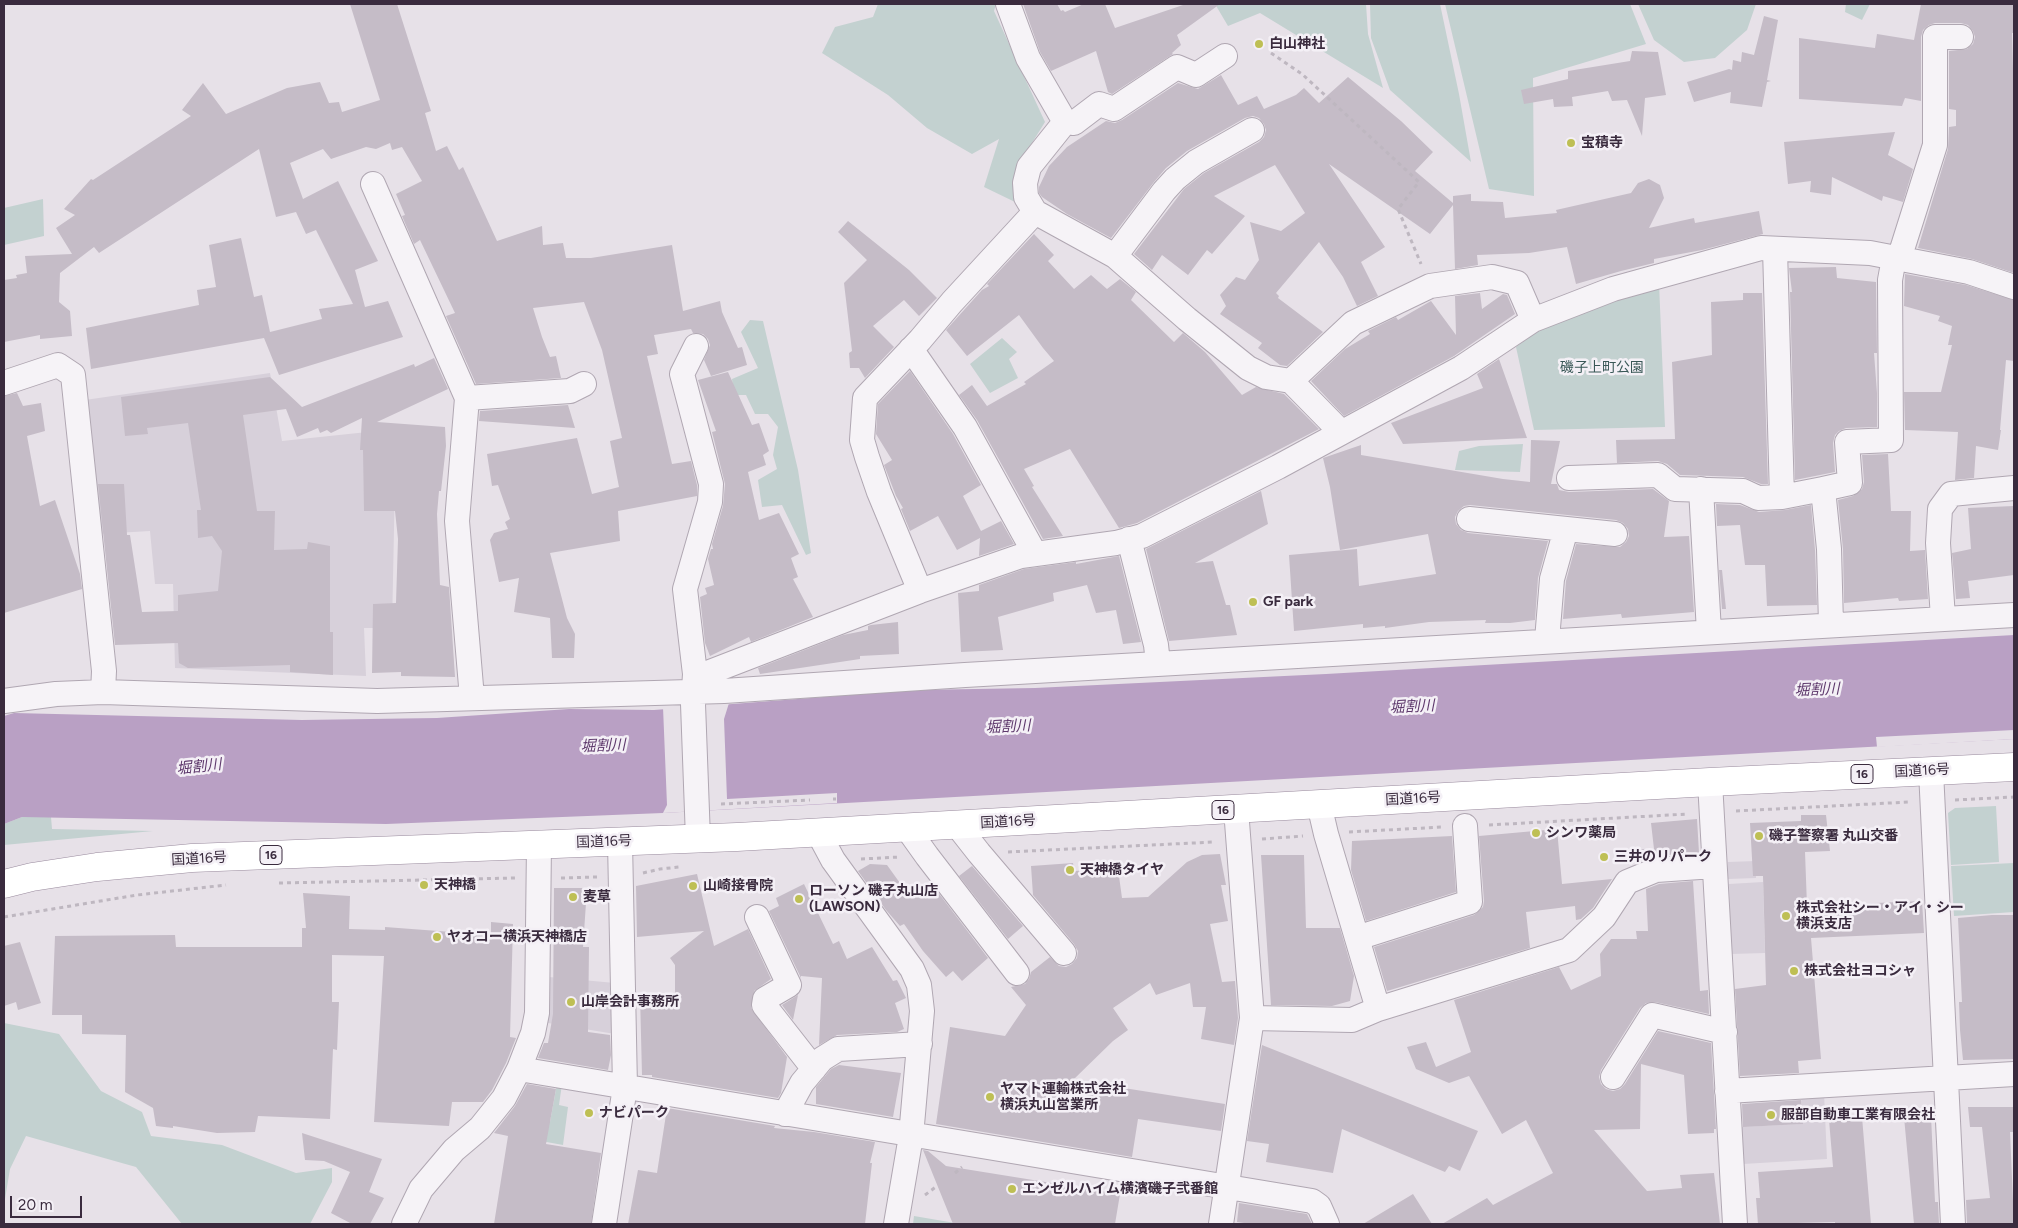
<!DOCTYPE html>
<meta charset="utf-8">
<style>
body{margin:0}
#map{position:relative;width:2018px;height:1228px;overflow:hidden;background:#e7e1e8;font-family:Figtree,sans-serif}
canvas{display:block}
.frame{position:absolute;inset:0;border:5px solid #3a2b3e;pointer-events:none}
.scale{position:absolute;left:10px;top:1196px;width:72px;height:22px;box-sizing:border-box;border:2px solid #3a2b3e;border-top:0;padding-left:6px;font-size:15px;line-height:18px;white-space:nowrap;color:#3a2b3e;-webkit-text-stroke:4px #f4f0f6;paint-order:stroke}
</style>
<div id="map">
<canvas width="2018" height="1228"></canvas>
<div class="frame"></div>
<div class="scale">20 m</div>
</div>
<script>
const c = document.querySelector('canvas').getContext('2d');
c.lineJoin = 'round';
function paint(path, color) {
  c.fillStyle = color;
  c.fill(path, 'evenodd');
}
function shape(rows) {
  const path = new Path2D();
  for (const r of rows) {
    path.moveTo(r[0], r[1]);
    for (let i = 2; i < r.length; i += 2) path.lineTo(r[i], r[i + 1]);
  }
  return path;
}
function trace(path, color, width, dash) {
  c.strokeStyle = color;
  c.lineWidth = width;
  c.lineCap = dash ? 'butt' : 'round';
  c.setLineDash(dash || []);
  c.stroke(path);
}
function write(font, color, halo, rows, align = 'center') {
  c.font = font + ' Figtree,"Noto Sans JP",sans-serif';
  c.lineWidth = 5;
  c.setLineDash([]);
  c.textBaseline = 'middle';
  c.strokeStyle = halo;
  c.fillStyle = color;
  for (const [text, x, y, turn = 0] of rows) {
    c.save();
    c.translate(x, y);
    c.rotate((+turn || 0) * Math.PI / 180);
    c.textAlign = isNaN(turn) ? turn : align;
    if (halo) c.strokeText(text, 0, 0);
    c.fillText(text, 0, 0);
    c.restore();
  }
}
paint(shape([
 [270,373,282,441,396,429,392,628,364,628,366,676,175,668,173,584,155,584,150,531,99,534,85,400],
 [1756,861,1756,878,1728,879,1728,862],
 [1763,882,1765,953,1731,954,1729,884],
 [549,977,615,983,615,1034,548,1023],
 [1824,1093,1827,1159,1743,1164,1741,1127,1802,1124,1801,1095]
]), '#d7d0da');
paint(shape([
 [878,4,996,4,994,11,1045,122,1022,159,1015,202,984,187,999,139,972,154,927,128,888,95,822,53,835,27,873,17],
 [1215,4,1366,4,1368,34,1383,88,1260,13,1228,26],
 [1370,4,1440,4,1459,94,1471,162,1390,90,1371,38],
 [1445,4,1630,4,1646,44,1533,78,1534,196,1489,189],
 [1638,4,1756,4,1747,30,1715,58,1684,62,1654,40],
 [1846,4,1870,4,1862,20,1845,12],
 [43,199,44,236,4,245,4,208],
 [1659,283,1665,427,1534,430,1516,347,1541,326],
 [750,320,763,321,798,470,811,553,806,555,782,505,762,507,758,480,777,469,773,455,778,427,768,414,755,414,746,395,734,395,732,379,758,368,741,332],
 [1002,338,1017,352,1009,359,1018,378,990,393,970,364],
 [1523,444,1520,472,1455,470,1459,451,1479,446],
 [1996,806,1999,862,1951,865,1948,813,1955,808],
 [22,817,51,817,52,829,153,831,4,845,4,824],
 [2014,863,2014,912,1954,916,1951,866],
 [4,1023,59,1034,101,1091,142,1112,151,1136,222,1145,296,1173,332,1168,332,1182,310,1224,182,1224,136,1167,26,1136,10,1169,4,1205],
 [557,1084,562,1084,559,1105,568,1107,563,1145,541,1141,547,1122,550,1122],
 [914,1216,955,1223,913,1224]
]), '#c3d1d0');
paint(shape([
 [2014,635,2014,739,663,813,386,824,22,817,4,824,4,716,14,713,302,720,437,718,569,709,654,710,915,690,1035,688,1326,674]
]), '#b9a0c4');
paint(shape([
 [720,703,729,703,724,719,727,799,837,793,837,803,663,813,667,805,663,707],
 [2014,730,2014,739,1877,747,1876,737]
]), '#e7e1e8');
paint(shape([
 [350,4,397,4,431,111,425,113,436,151,447,146,459,170,463,167,497,241,542,226,543,245,563,243,566,258,591,258,672,245,683,311,720,301,722,312,738,348,742,347,747,365,711,376,704,360,710,345,708,339,703,334,693,333,691,329,654,335,658,354,647,356,672,464,691,461,697,485,697,496,618,511,620,541,550,553,567,618,575,634,574,658,552,658,550,618,514,612,519,578,499,582,490,540,494,533,508,529,505,522,510,519,498,485,492,486,487,454,577,438,592,494,619,487,610,441,622,438,602,350,584,302,533,308,542,337,550,357,556,356,561,378,476,384,446,316,455,313,420,240,414,244,402,216,405,215,396,194,422,181,402,147,392,150,390,143,376,149,366,147,331,159,323,149,290,163,303,199,338,181,378,261,355,270,365,307,388,301,403,337,279,375,264,338,91,369,86,328,199,305,197,290,216,287,209,245,241,238,254,297,262,295,270,332,322,319,319,309,353,304,316,230,306,234,296,212,276,217,259,149,99,253,94,247,60,273,59,302,70,311,72,336,40,339,40,335,4,342,4,280,17,278,16,275,27,273,25,256,72,254,56,228,75,215,64,209,91,179,93,180,191,116,182,110,203,83,226,114,287,88,320,82,329,103,339,102,342,112,380,100],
 [1023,4,1057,4,1061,11,1063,10,1065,12,1084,4,1105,4,1115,28,1186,4,1220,4,1177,35,1181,45,1172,53,1173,54,1112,94,1108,92,1096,51,1051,71,1040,52],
 [1921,4,2014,4,2014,33,2012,33,2014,104,2014,273,1972,259,1918,248,1948,149,1949,127,1956,126,1956,110,1949,109,1949,51,1967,49,1973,44,1975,37,1973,31,1968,25,1961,23,1935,23,1929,25,1923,30,1921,37,1921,101,1905,98,1902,106,1799,99,1799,38,1875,48,1877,34,1914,40],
 [1764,16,1778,20,1767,80,1771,81,1767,82,1762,107,1730,103,1731,92,1694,102,1687,82,1729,69,1732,70,1733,60,1741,62,1742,52,1754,55],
 [1632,51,1658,52,1666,95,1645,98,1642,136,1627,100,1612,101,1608,91,1572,97,1573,106,1554,107,1553,99,1524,104,1521,90,1568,79,1568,71,1630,61],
 [1221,75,1238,105,1257,96,1264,109,1296,95,1304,88,1319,103,1348,77,1401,121,1433,152,1415,171,1453,203,1453,196,1471,194,1471,201,1503,202,1505,218,1557,213,1556,210,1631,193,1638,183,1649,179,1660,185,1664,198,1649,228,1694,218,1695,223,1759,211,1763,234,1702,250,1654,259,1654,263,1621,271,1576,284,1567,247,1529,253,1477,255,1478,265,1455,269,1453,205,1430,234,1329,164,1385,247,1361,262,1378,296,1357,306,1343,277,1319,242,1276,293,1279,296,1278,298,1323,332,1287,366,1280,365,1258,348,1262,343,1220,314,1226,306,1220,295,1236,277,1245,280,1259,260,1250,222,1281,231,1305,213,1275,165,1214,196,1245,216,1212,254,1207,250,1188,275,1162,255,1152,270,1134,254,1184,189,1204,173,1259,142,1264,137,1266,130,1264,124,1259,118,1253,116,1245,118,1187,151,1166,168,1154,182,1111,238,1067,214,1042,197,1039,193,1039,187,1049,166,1067,147,1106,121,1115,123,1122,120,1178,83,1198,89],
 [1895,132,1888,155,1913,169,1903,202,1883,196,1882,201,1832,177,1831,195,1810,192,1811,181,1788,184,1784,142],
 [848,221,909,270,937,298,919,316,904,300,873,326,894,347,865,378,859,368,850,368,849,353,852,351,844,283,867,260,838,232],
 [1034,234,1054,255,1048,261,1074,289,1091,275,1107,289,1120,279,1136,292,1131,300,1174,342,1183,333,1205,352,1242,395,1256,387,1284,394,1319,429,1137,523,1119,528,1070,449,1024,469,1034,486,1032,487,1063,536,1043,539,977,420,959,395,972,385,987,406,1026,384,1024,382,1054,361,1043,348,1019,315,967,356,946,330,982,290,989,286,987,284],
 [1836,267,1837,278,1876,282,1877,353,1874,353,1877,393,1877,427,1846,428,1839,431,1835,435,1833,443,1835,472,1795,480,1790,292,1792,292,1789,268],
 [1905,274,1966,285,2014,300,2014,361,2006,360,2000,430,2001,430,1998,450,1976,446,1974,478,1955,480,1958,432,1905,430,1904,392,1941,392,1952,345,1948,345,1952,326,1938,321,1940,316,1904,306],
 [1480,293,1482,309,1503,294,1507,295,1515,314,1454,356,1344,416,1311,381,1345,349,1370,334,1368,331,1396,317,1398,320,1431,301,1456,335,1455,296],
 [1743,293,1762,293,1768,484,1761,484,1743,477,1680,475,1667,464,1658,461,1617,463,1616,440,1675,439,1672,362,1712,355,1711,302,1743,300],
 [434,358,448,389,377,422,445,427,446,446,441,491,439,491,437,514,440,585,449,587,455,677,401,676,401,672,372,673,373,604,396,603,398,539,395,511,364,511,363,450,360,450,362,418,331,433,327,430,320,433,318,428,297,437,286,409,243,415,257,511,275,511,274,550,307,549,308,542,330,546,330,632,333,632,333,675,290,672,290,665,188,668,179,663,178,643,115,645,98,484,124,484,127,535,130,535,142,612,178,611,178,595,218,591,222,551,212,536,198,538,197,510,201,510,188,423,147,428,148,434,125,436,121,397,270,377,302,407,414,364,415,367],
 [1499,359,1527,438,1403,444,1391,423,1483,388,1477,374],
 [910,371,953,434,981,485,963,496,981,531,1001,521,1014,544,979,556,980,538,957,550,938,516,910,531,901,509,903,508,896,496,884,465,892,460,876,434,878,404],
 [728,372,752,425,759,423,769,451,763,455,766,465,748,472,759,520,779,513,799,554,791,558,798,577,793,579,813,617,751,642,749,637,710,656,705,643,700,597,707,594,705,588,714,585,708,559,711,549,713,549,712,544,723,506,725,484,712,432,716,431,698,380],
 [17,393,23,406,41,403,45,431,27,436,40,506,55,500,80,574,82,589,4,613,4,396],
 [568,405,575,428,479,421,480,411],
 [1531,440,1560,441,1551,484,1557,484,1559,490,1569,492,1653,489,1669,501,1664,537,1689,536,1694,612,1622,618,1621,614,1563,619,1566,581,1576,544,1620,547,1626,542,1629,536,1628,529,1623,523,1616,520,1470,505,1464,506,1458,511,1455,517,1456,524,1461,530,1468,533,1548,541,1538,578,1535,620,1510,623,1485,623,1486,620,1429,622,1385,628,1385,626,1363,628,1363,624,1294,631,1289,555,1357,549,1359,586,1436,574,1428,534,1340,550,1330,487,1323,458,1361,445,1361,455,1503,479,1530,482],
 [1888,454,1891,511,1911,511,1910,551,1925,550,1928,599,1899,601,1898,598,1844,603,1843,549,1838,500,1853,496,1862,489,1864,482,1862,455],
 [1261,491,1268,524,1195,563,1213,561,1226,605,1230,605,1237,635,1169,641,1146,549],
 [1716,504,1740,505,1759,512,1785,510,1811,505,1815,550,1817,605,1767,606,1765,565,1745,565,1740,525,1717,526],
 [2014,506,2014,575,1968,581,1970,598,1956,599,1952,553,1971,549,1968,508],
 [1119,556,1141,642,1123,644,1116,610,1096,613,1087,585,1053,593,1054,601,998,617,1003,650,961,652,958,593,979,591,979,585,1024,569,1076,562,1076,564],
 [1719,570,1722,570,1726,609,1722,609],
 [898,622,899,654,860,656,860,659,760,674,758,668,843,635,868,630,868,626,871,625],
 [1801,815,1826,815,1830,851,1805,852,1807,906,1922,901,1924,933,1811,938,1821,1059,1798,1061,1799,1073,1740,1076,1735,989,1766,985,1763,876,1753,876,1750,823,1801,821],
 [1697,819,1699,853,1655,856,1639,862,1637,849,1654,849,1651,823],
 [1557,829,1562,884,1612,879,1593,908,1581,919,1576,920,1575,906,1526,912,1530,948,1387,991,1374,947,1474,915,1483,907,1484,901,1479,836],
 [1452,836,1456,892,1366,921,1351,870,1352,841],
 [1220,854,1226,885,1221,885,1228,921,1210,924,1222,982,1235,981,1238,1018,1234,1045,1201,1039,1206,1007,1193,1007,1190,983,1156,995,1150,983,1113,1008,1128,1030,1113,1041,1073,1080,1225,1104,1221,1131,1138,1119,1132,1157,936,1124,950,1027,1005,1036,1026,1005,1011,987,1025,984,1029,979,1031,972,1050,957,1059,966,1066,967,1072,964,1077,958,1078,951,1074,944,1033,895,1031,866,1073,863,1074,871,1118,869,1122,898,1148,897,1187,862,1202,855],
 [1261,855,1304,855,1306,928,1340,928,1354,976,1350,1001,1332,1006,1271,1005],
 [870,864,887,865,910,897,929,884,935,893,937,891,988,958,962,981,953,971,946,977,923,951,904,924,900,926,886,910,858,871],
 [972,866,1023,926,1008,939,959,876],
 [697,874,714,946,748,929,771,979,754,991,751,1008,787,1057,781,1093,778,1098,652,1077,652,1075,642,1075,640,995,675,995,675,965,670,958,704,931,637,937,636,886],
 [1693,881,1700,991,1708,990,1709,1014,1655,1002,1646,1003,1640,1008,1601,1070,1599,1077,1601,1084,1606,1089,1613,1091,1620,1089,1625,1084,1658,1031,1711,1043,1716,1129,1714,1129,1714,1133,1688,1134,1684,1075,1641,1064,1640,1129,1594,1130,1647,1191,1682,1188,1680,1175,1714,1173,1720,1224,1442,1224,1487,1198,1493,1205,1553,1173,1526,1120,1502,1134,1469,1076,1449,1083,1416,1069,1407,1047,1426,1042,1436,1067,1471,1052,1454,1000,1559,967,1571,990,1601,976,1600,954,1611,939,1637,939,1636,931,1648,931,1646,889,1659,884],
 [804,884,833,944,839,941,847,959,872,947,893,981,897,980,906,998,895,1003,904,1029,897,1032,837,1035,819,1045,822,978,801,976,801,978,769,911,779,906,776,898],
 [554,888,587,888,583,947,589,947,588,1032,610,1035,611,1055,608,1070,538,1058,544,1043,548,1043,553,1014],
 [303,893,350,896,349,929,385,930,385,927,491,935,491,922,513,924,510,1037,516,1038,506,1063,492,1090,483,1102,452,1102,449,1126,374,1122,384,956,332,955,332,1002,339,1002,337,1050,333,1049,330,1119,258,1116,255,1132,217,1133,173,1126,173,1128,156,1126,153,1108,125,1092,126,1035,82,1034,82,1015,52,1015,55,936,175,935,176,947,302,947,302,928,306,928],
 [1992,915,2014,915,2014,1059,1963,1060,1960,1030,1959,1002,1962,1002,1958,918],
 [20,942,41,1003,18,1010,16,1002,4,1006,4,946],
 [798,995,793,1020,782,1005],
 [1262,1045,1478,1131,1460,1171,1449,1166,1445,1172,1342,1129,1333,1173,1266,1162,1269,1144,1247,1141],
 [839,1065,901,1073,893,1117,816,1104,816,1087,831,1069],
 [527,1084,556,1089,546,1144,601,1153,591,1224,494,1224,508,1136,494,1133,515,1106],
 [1801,1100,1803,1124,1743,1127,1742,1104],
 [1968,1107,2014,1107,2014,1132,2010,1132,2014,1224,1967,1224,1966,1200,1990,1198,1982,1127,1970,1127],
 [667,1108,775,1126,774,1128,814,1132,875,1142,870,1163,872,1163,865,1224,628,1224,638,1170,657,1173],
 [1931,1116,1935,1202,1938,1202,1939,1224,1914,1224,1904,1117],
 [1862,1117,1871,1224,1835,1224,1835,1222,1758,1224,1756,1198,1760,1198,1758,1172,1833,1167,1829,1120],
 [302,1133,382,1159,369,1192,384,1198,370,1224,352,1224,331,1213,350,1172,324,1161,305,1160],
 [923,1150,928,1151,946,1166,1120,1194,1115,1224,953,1224],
 [1413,1194,1432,1224,1363,1224],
 [1239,1203,1307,1214,1312,1224,1251,1224,1237,1222]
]), '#c5bcc7');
const minor = shape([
 [1008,4,1028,58,1065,122,1029,167,1025,183,1026,197,1035,212,1115,256,1187,319,1248,368,1266,377,1291,381,1341,432],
 [1065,122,1074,123,1099,104,1114,109,1177,67,1196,75,1225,56],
 [373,184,467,398,457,521,472,698],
 [1775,249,1782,497],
 [1115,256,1164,191,1175,179,1196,162,1252,130],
 [1899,259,1935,145,1935,37,1961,37],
 [696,346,682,374,711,484,710,502,685,589,695,674,693,704,698,839],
 [911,349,965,427,1035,554],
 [1291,381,1353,323,1430,286,1492,277,1517,283,1533,320],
 [4,383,58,365,73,375,104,671,103,692],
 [467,398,570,391,584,384],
 [1569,478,1658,475,1675,489,1743,491,1758,498,1782,497,1823,489,1829,549,1831,625],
 [1701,489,1709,632],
 [1823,489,1850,483,1847,442,1891,440,1890,280,1894,258],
 [1469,519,1615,534],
 [1129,539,1156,645,1158,663],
 [920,591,879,492,867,457,862,440,865,398,920,340,952,302,1035,212],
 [1943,618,1938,543,1940,509,1951,494,2014,488],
 [1547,640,1552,579,1566,529],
 [694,691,705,674,920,591,1021,556,1116,543,1142,536,1278,467,1461,368,1533,320,1613,289,1761,248,1870,253,1969,272,2014,287],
 [4,701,56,694,103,692,377,701,724,691,965,675,2014,615],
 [1931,771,1953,1224],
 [1710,782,1735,1224],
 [1319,804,1326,834,1378,1009],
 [957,825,979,853,1064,953],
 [907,828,927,856,1017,973],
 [818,832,833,860,912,969,919,985,922,1011,911,1136,896,1224],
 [757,917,789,985,765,999,764,1005,814,1069],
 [1357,938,1470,902,1465,826],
 [1252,1018,1352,1020,1378,1009,1569,950,1604,917,1627,882,1656,870,1714,866],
 [519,1069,1312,1201,1319,1206,1327,1224],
 [1613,1077,1652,1015,1725,1032],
 [1727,1091,2014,1074],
 [785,1114,802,1083,822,1059,838,1049,920,1044],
 [404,1224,421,1189,454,1150,480,1128,504,1098,519,1069,533,1033,537,1013,539,844],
 [604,1224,625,1087,620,842],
 [1221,1224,1252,1018,1236,809]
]);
const highway = shape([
 [4,884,32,877,97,867,192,858,737,837,1710,782,2014,767]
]);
trace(minor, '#b0a7b2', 26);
trace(highway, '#998a9d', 29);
trace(shape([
 [1271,53,1302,74,1419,182,1398,209,1421,264],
 [833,799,836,799],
 [1955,800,2014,797],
 [721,804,810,800],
 [1736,811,1909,802],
 [1489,825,1688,814],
 [1349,832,1443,827],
 [1262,839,1303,836],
 [1008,852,1214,842],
 [861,859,900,857],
 [643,873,660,869,679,867],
 [561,878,597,877],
 [279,883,516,878],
 [4,917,137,895,226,885],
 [955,1173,962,1167],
 [925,1195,937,1186]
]), '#beb7c0', 3, [4, 4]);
trace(minor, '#f6f3f7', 24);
trace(highway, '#fff', 28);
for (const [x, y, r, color] of [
 [1259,44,5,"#bebf54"],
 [1571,143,5,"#bebf54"],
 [1253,602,5,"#bebf54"],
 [1536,833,5,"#bebf54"],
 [1759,836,5,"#bebf54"],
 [1604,857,5,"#bebf54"],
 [1070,870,5,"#bebf54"],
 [424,885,5,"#bebf54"],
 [693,886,5,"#bebf54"],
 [573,897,5,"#bebf54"],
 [799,899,5,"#bebf54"],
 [1786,916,5,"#bebf54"],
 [437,937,5,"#bebf54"],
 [1794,971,5,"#bebf54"],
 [571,1002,5,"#bebf54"],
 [990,1097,5,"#bebf54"],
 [589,1113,5,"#bebf54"],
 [1771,1115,5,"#bebf54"],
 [1012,1189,5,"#bebf54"]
]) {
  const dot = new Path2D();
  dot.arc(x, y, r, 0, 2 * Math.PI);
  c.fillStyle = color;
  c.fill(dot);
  trace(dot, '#f4f0f6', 2);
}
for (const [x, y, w] of [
 [1862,774,22],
 [1223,810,22],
 [271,855,22]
]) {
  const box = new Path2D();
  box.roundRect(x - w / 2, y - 9.5, w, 19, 4);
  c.fillStyle = '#f4f0f6';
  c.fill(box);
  trace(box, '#3a2b3e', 1);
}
write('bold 12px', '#3a2b3e', null, [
 ["16",1862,774],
 ["16",1223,810],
 ["16",271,855]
]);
write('bold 14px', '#3a2b3e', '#f4f0f6', [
 ["白山神社",1269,44],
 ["宝積寺",1581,143],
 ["GF park",1263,602],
 ["シンワ薬局",1546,833],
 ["磯子警察署 丸山交番",1769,836],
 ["三井のリパーク",1614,857],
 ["天神橋タイヤ",1080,870],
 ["天神橋",434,885],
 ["山崎接骨院",703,886],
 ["ローソン 磯子丸山店",809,891],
 ["(LAWSON)",809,907],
 ["麦草",583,897],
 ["株式会社シー・アイ・シー",1796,908],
 ["横浜支店",1796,924],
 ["ヤオコー横浜天神橋店",447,937],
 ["株式会社ヨコシャ",1804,971],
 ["山岸会計事務所",581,1002],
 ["ヤマト運輸株式会社",1000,1089],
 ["横浜丸山営業所",1000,1105],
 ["ナビパーク",599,1113],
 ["服部自動車工業有限会社",1781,1115],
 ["エンゼルハイム横濱磯子弐番館",1022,1189]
], 'left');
write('14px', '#3a5857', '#f4f0f6', [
 ["磯子上町公園",1602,368]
]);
write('14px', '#3a2b3e', '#f4f0f6', [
 ["国道16号",1922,771,-3],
 ["国道16号",1413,799,-3],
 ["国道16号",1008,822,-3],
 ["国道16号",604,842,-2],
 ["国道16号",199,859,-3]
]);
write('italic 15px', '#5f3a6d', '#f4f0f6', [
 ["堀割川",1817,690,-2],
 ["堀割川",1412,707,-3],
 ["堀割川",1008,727,-3],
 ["堀割川",603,746,-2],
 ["堀割川",199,767,-6]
]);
</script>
